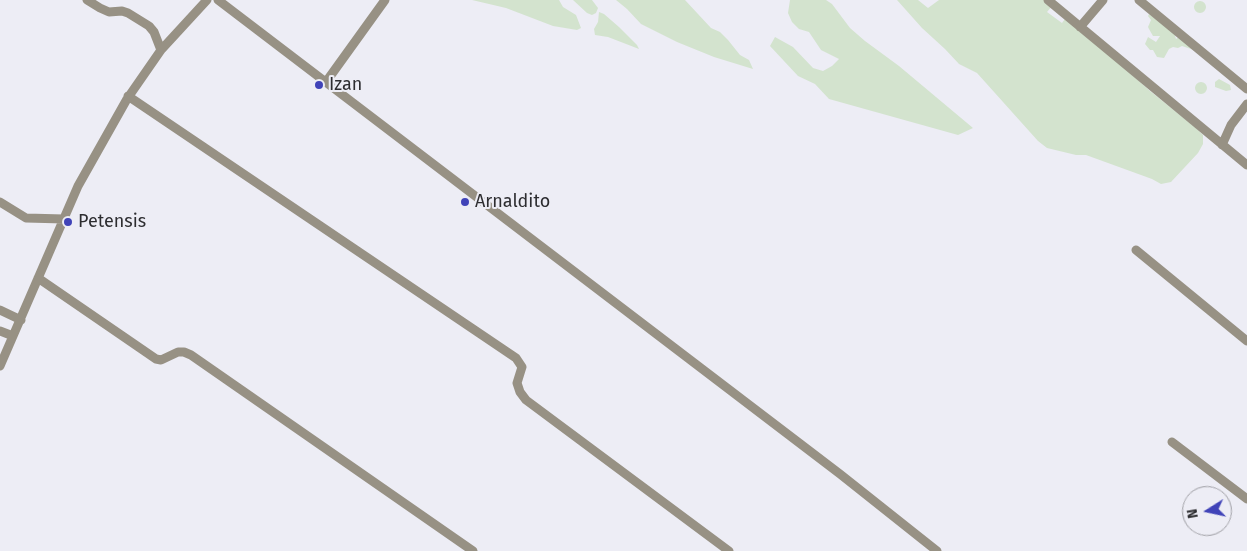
<!DOCTYPE html>
<style>
body{margin:0}
#map{position:relative;width:1247px;height:551px;overflow:hidden;background:#ededf5;font-family:"Fira Sans",sans-serif}
canvas{display:block}
.north{position:absolute;left:1182px;top:486px;width:50px;height:50px;box-sizing:border-box;background:#ededf5;border:1px solid #a0a0a6;border-radius:50%;rotate:260deg;font-size:14px;font-weight:700;line-height:20px;text-align:center;color:#2d2d30}
.north::after{content:'';display:block;margin:auto;width:18px;height:22px;background:#4043b8;clip-path:polygon(50% 0,100% 100%,50% 72%,0 100%)}
</style>
<div id="map">
<canvas width="1247" height="551"></canvas>
<div class="north">N</div>
</div>
<script>
const c = document.querySelector('canvas').getContext('2d');
c.lineJoin = 'round';
function paint(path, color) {
  c.fillStyle = color;
  c.fill(path, 'evenodd');
}
function shape(rows) {
  const path = new Path2D();
  for (const r of rows) {
    if (r.length === 3) {
      path.moveTo(r[0] + r[2], r[1]);
      path.arc(r[0], r[1], r[2], 0, 2 * Math.PI);
      continue;
    }
    path.moveTo(r[0], r[1]);
    for (let i = 2; i < r.length; i += 2) path.lineTo(r[i], r[i + 1]);
  }
  return path;
}
function trace(path, color, width, dash) {
  c.strokeStyle = color;
  c.lineWidth = width;
  c.lineCap = dash ? 'butt' : 'round';
  c.setLineDash(dash || []);
  c.stroke(path);
}
function write(font, color, halo, rows, align = 'center') {
  c.font = font + ' "Fira Sans",sans-serif';
  c.lineWidth = 4;
  c.setLineDash([]);
  c.textBaseline = 'middle';
  c.strokeStyle = halo;
  c.fillStyle = color;
  for (const [text, x, y, turn = 0] of rows) {
    c.save();
    c.translate(x, y);
    c.rotate((+turn || 0) * Math.PI / 180);
    c.textAlign = isNaN(turn) ? turn : align;
    if (halo) c.strokeText(text, 0, 0);
    c.fillText(text, 0, 0);
    c.restore();
  }
}
paint(shape([
 [472,0,559,0,563,7,576,15,581,28,577,30,553,26,506,8],
 [573,0,592,0,598,8,596,13,592,15,587,13],
 [616,0,685,0,711,28,720,32,728,40,740,55,749,60,753,69,714,57,677,42,641,24,627,9],
 [790,0,826,0,832,4,850,28,865,41,899,66,973,128,958,135,829,99,815,84,798,76,770,46,775,37,793,47,813,68,823,71,832,66,839,59,821,50,809,32,799,29,792,22,788,13],
 [897,0,918,0,928,8,939,0,1045,0,1052,6,1047,12,1062,23,1067,16,1150,91,1195,127,1203,135,1203,144,1198,153,1171,182,1161,184,1152,179,1086,155,1076,155,1047,148,1038,141,977,73,959,64,945,49,922,28],
 [1200,7,6],
 [599,12,604,14,619,27,637,45,639,49,608,37,595,35,594,29,598,22],
 [1149,14,1174,32,1176,39,1180,36,1194,50,1182,46,1178,48,1173,47,1169,49,1164,58,1157,57,1153,50,1150,50,1145,44,1148,37,1156,42,1160,36,1153,36,1149,29,1148,27,1151,20,1148,16],
 [1219,79,1230,85,1231,90,1226,91,1215,87,1215,82],
 [1201,88,6]
]), '#d3e3ce');
trace(shape([
 [87,0,100,8,109,12,122,11,128,13,149,26,154,32,161,50],
 [218,0,840,474,937,551],
 [1048,0,1247,165],
 [1139,0,1247,89],
 [1080,27,1103,0],
 [326,82,385,0],
 [128,96,516,358,522,367,517,383,520,392,526,400,729,551],
 [1222,145,1231,125,1247,104],
 [0,202,26,218,64,219],
 [1136,250,1247,341],
 [38,278,156,359,161,360,178,352,184,352,191,355,473,551],
 [0,310,21,320],
 [0,331,13,336],
 [0,366,78,186,127,99,161,50,207,0],
 [1172,442,1247,499]
]), '#979184', 9);
for (const [x, y, r, color] of [
 [319,85,5,"#4043b8"],
 [465,202,5,"#4043b8"],
 [68,222,5,"#4043b8"]
]) {
  const dot = new Path2D();
  dot.arc(x, y, r, 0, 2 * Math.PI);
  c.fillStyle = color;
  c.fill(dot);
  trace(dot, '#ededf5', 2);
}
write('18px', '#2d2d30', '#ededf5', [
 ["Izan",329,85],
 ["Arnaldito",475,202],
 ["Petensis",78,222]
], 'left');
</script>
